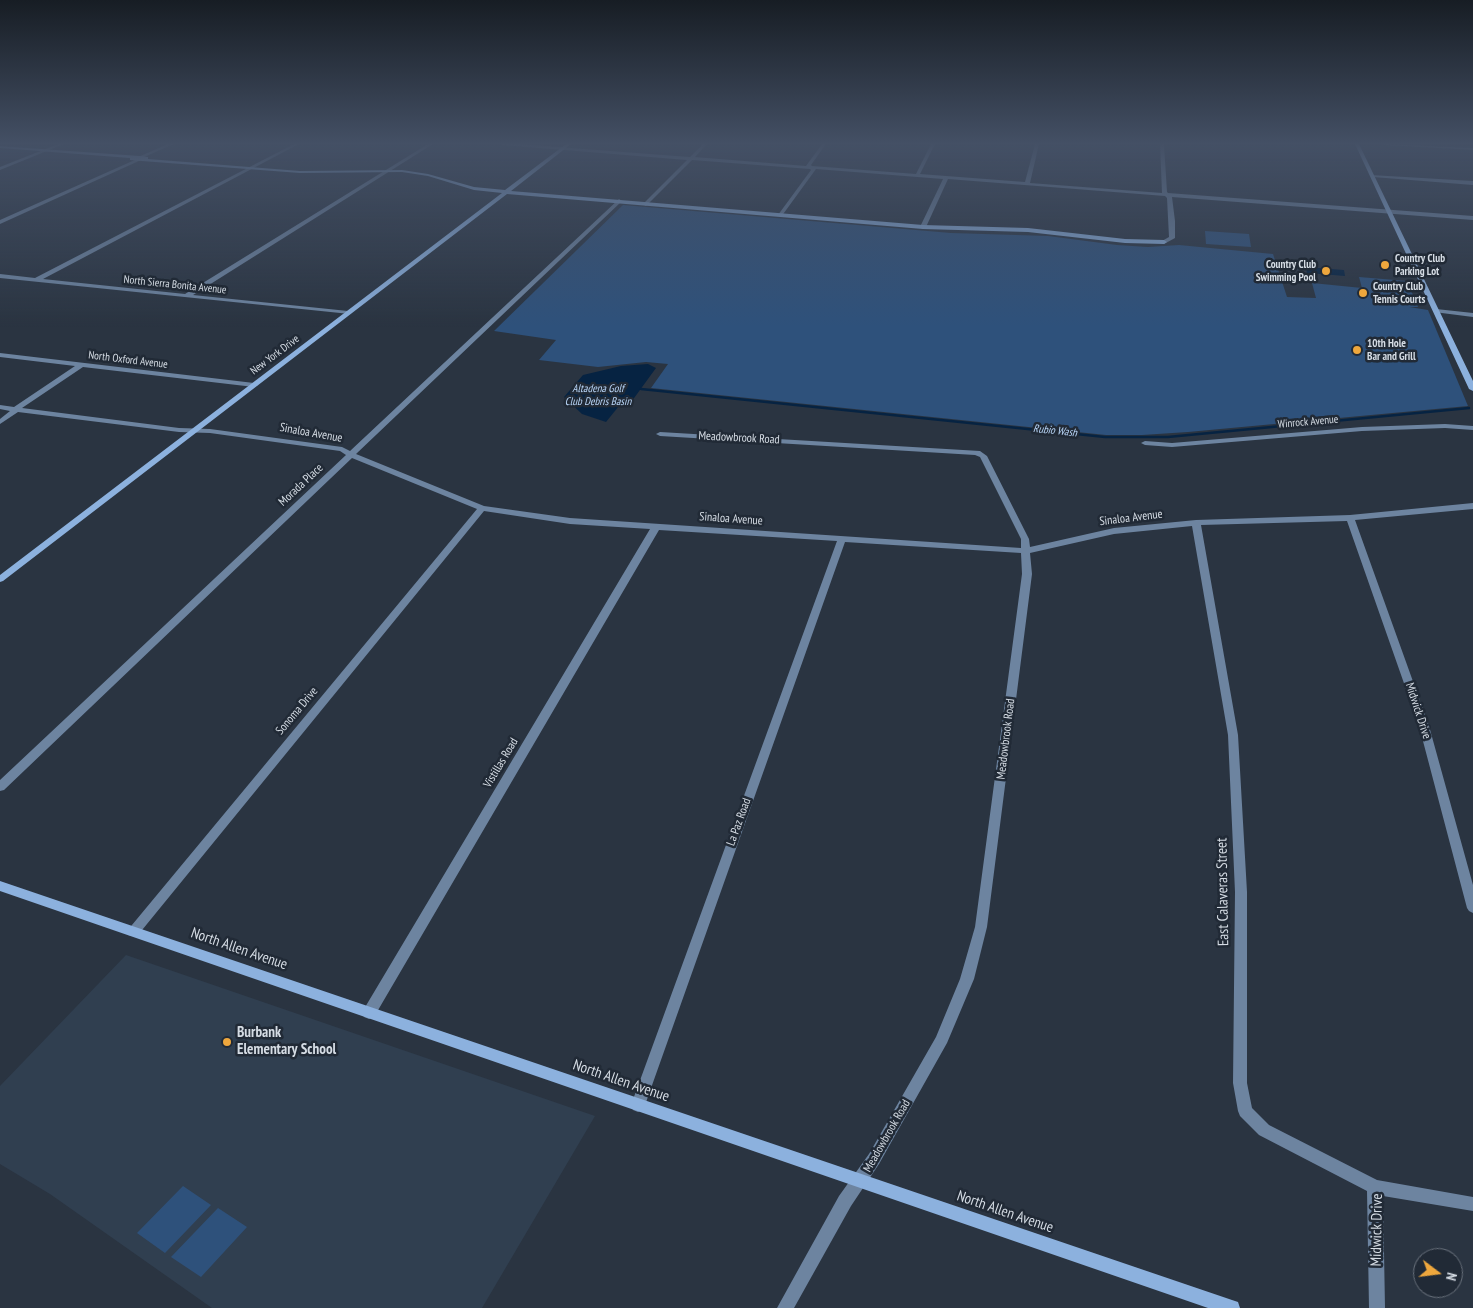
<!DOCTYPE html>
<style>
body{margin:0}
#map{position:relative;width:1473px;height:1308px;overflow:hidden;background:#2a3441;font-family:"PT Sans Narrow",sans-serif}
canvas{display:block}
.north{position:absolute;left:1413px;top:1248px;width:50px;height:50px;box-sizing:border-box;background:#212a36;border:1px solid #69717c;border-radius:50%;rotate:105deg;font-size:14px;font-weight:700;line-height:20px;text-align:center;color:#d5dce4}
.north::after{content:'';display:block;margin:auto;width:18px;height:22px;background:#eea73d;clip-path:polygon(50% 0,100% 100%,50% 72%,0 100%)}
</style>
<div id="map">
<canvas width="1473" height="1308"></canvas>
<div class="north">N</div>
</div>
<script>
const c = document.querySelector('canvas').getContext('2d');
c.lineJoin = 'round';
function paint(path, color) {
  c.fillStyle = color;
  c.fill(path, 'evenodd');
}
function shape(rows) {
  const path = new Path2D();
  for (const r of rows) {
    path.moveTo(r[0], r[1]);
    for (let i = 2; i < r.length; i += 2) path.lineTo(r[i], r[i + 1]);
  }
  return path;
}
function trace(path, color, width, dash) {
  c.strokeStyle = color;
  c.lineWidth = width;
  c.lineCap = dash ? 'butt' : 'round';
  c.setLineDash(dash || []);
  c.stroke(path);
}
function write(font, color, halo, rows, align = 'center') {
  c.font = font + ' "PT Sans Narrow",sans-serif';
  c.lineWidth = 5;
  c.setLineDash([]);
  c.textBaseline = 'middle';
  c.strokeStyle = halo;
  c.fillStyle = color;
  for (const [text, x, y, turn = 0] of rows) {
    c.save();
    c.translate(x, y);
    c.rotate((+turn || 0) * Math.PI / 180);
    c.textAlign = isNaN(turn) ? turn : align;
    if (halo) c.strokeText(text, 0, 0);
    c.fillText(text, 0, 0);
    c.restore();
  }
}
paint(shape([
 [126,955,595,1116,482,1308,212,1308,50,1194,0,1164,0,1086]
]), '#303f50');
paint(shape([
 [623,205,951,233,1048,236,1117,245,1148,247,1179,245,1273,254,1287,297,1316,298,1312,283,1362,288,1359,277,1407,281,1418,307,1409,307,1428,310,1468,406,1188,432,1142,435,1106,435,651,388,668,364,646,362,598,367,539,360,556,340,494,331],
 [1205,231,1249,234,1251,247,1206,244],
 [183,1186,211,1205,165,1253,137,1233],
 [218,1208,247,1227,201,1277,171,1257]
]), '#2e517b');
paint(shape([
 [1306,267,1344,270,1345,276,1307,273],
 [648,364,656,368,629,405,619,406,606,422,582,414,564,397,583,375,621,366]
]), '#062342');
trace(shape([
 [641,389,1105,437,1168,437,1469,408]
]), '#062342', 2.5);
paint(shape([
 [58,144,64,144,0,170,0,167,58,144],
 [168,144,174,144,142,158,138,157,168,144],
 [294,144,299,144,43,279,185,294,428,144,433,144,193,295,348,311,351,313,350,314,0,278,0,274,35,278,294,144],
 [500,144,519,144,690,157,703,144,707,144,695,157,806,166,822,144,826,144,811,165,812,166,916,174,931,144,935,144,920,174,1025,182,1035,144,1039,144,1030,183,1162,193,1160,144,1164,144,1167,192,1168,193,1473,216,1473,220,1172,197,1175,221,1175,238,1164,244,1162,243,1162,241,1169,237,1167,198,1165,196,948,179,926,227,923,229,920,227,943,179,816,169,781,217,778,215,811,170,810,169,692,160,646,206,644,205,644,203,687,160,502,145,500,144],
 [1383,144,1473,148,1473,150,1385,145,1383,144],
 [137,159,141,160,0,224,0,220,137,159],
 [1371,175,1473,181,1473,185,1373,177,1371,175],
 [619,199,622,201,621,202,356,454,484,506,570,518,1021,548,1021,539,980,457,975,455,660,436,656,434,660,432,980,451,987,456,1029,539,1030,547,1114,528,1196,520,1350,515,1473,503,1473,509,1355,520,1429,726,1473,885,1473,913,1469,911,1467,908,1419,726,1347,521,1201,525,1238,735,1247,892,1247,1083,1252,1108,1269,1125,1377,1180,1473,1197,1473,1211,1383,1196,1385,1308,1369,1308,1367,1191,1259,1135,1240,1116,1238,1111,1233,1083,1235,892,1228,735,1192,526,1114,534,1030,553,1032,574,987,927,974,979,947,1043,879,1164,851,1206,794,1308,777,1308,839,1196,869,1154,936,1037,960,979,975,927,1022,574,1021,553,845,542,645,1105,643,1110,638,1112,633,1110,631,1105,837,541,659,530,374,1017,369,1019,364,1017,362,1013,364,1009,650,529,570,524,484,511,138,935,133,936,128,935,127,931,477,509,352,458,4,790,0,791,0,780,346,455,340,451,210,433,179,432,18,412,0,424,0,419,10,411,0,409,0,405,14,407,75,366,0,357,0,353,254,383,258,385,254,387,83,367,22,408,179,428,210,429,342,447,350,451,619,199],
 [1436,309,1473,313,1473,317,1434,312,1433,311,1436,309],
 [1445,424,1473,426,1473,430,1445,428,1362,431,1172,447,1145,445,1141,443,1145,441,1172,443,1362,427,1445,424]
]), '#6d84a0');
paint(shape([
 [566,144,571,144,511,191,923,225,1028,228,1125,239,1164,240,1167,242,1164,244,1125,243,1028,232,923,229,507,194,3,581,0,582,0,575,502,193,474,190,428,176,402,172,300,173,142,161,130,160,130,158,0,148,0,146,140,156,148,157,148,159,300,171,402,170,428,174,474,187,505,190,566,144],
 [1355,144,1359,144,1473,381,1473,391,1469,389,1355,144],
 [0,881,1232,1300,1238,1302,1240,1308,1208,1308,0,891,0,881]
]), '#8cb1de');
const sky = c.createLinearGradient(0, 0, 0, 327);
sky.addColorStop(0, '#171d24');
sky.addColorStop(0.44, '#445065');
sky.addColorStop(1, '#44506500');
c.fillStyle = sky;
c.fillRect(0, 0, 1473, 327);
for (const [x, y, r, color] of [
 [1385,265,5,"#eea73d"],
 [1326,271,5,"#eea73d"],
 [1363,293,5,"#eea73d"],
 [1357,350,5,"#eea73d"],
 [227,1042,5,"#eea73d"]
]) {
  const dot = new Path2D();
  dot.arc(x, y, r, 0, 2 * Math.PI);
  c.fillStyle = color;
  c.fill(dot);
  trace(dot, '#212a36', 2);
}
write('bold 11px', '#d5dce4', '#212a36', [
 ["Country Club",1395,259],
 ["Parking Lot",1395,272],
 ["Country Club",1316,265,"right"],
 ["Swimming Pool",1316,278,"right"],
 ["Country Club",1373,287],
 ["Tennis Courts",1373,300],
 ["10th Hole",1367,344],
 ["Bar and Grill",1367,357]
], 'left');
write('11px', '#d5dce4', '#212a36', [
 ["North Sierra Bonita Avenue",175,285,6],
 ["New York Drive",275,355,-37],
 ["North Oxford Avenue",128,360,7],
 ["Winrock Avenue",1308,422,-5]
]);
write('italic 11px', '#b9d6f8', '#212a36', [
 ["Altadena Golf",598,389],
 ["Club Debris Basin",598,402],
 ["Rubio Wash",1055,431,6]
]);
write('12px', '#d5dce4', '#212a36', [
 ["Sinaloa Avenue",311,433,10],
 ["Meadowbrook Road",739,438,3],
 ["Morada Place",301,485,-43],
 ["Sinaloa Avenue",1131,518,-7],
 ["Sinaloa Avenue",731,519,4],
 ["Sonoma Drive",297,711,-50],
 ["Midwick Drive",1418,711,72],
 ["Meadowbrook Road",1006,739,-83],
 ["Vistillas Road",501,763,-59],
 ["La Paz Road",739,822,-70],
 ["Meadowbrook Road",887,1136,-60]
]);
write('15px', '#d5dce4', '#212a36', [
 ["East Calaveras Street",1223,892,-91],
 ["North Allen Avenue",239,949,19],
 ["North Allen Avenue",621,1081,19],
 ["North Allen Avenue",1005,1212,19],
 ["Midwick Drive",1377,1230,-89]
]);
write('bold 15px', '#d5dce4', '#212a36', [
 ["Burbank",237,1033],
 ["Elementary School",237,1050]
], 'left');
</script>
